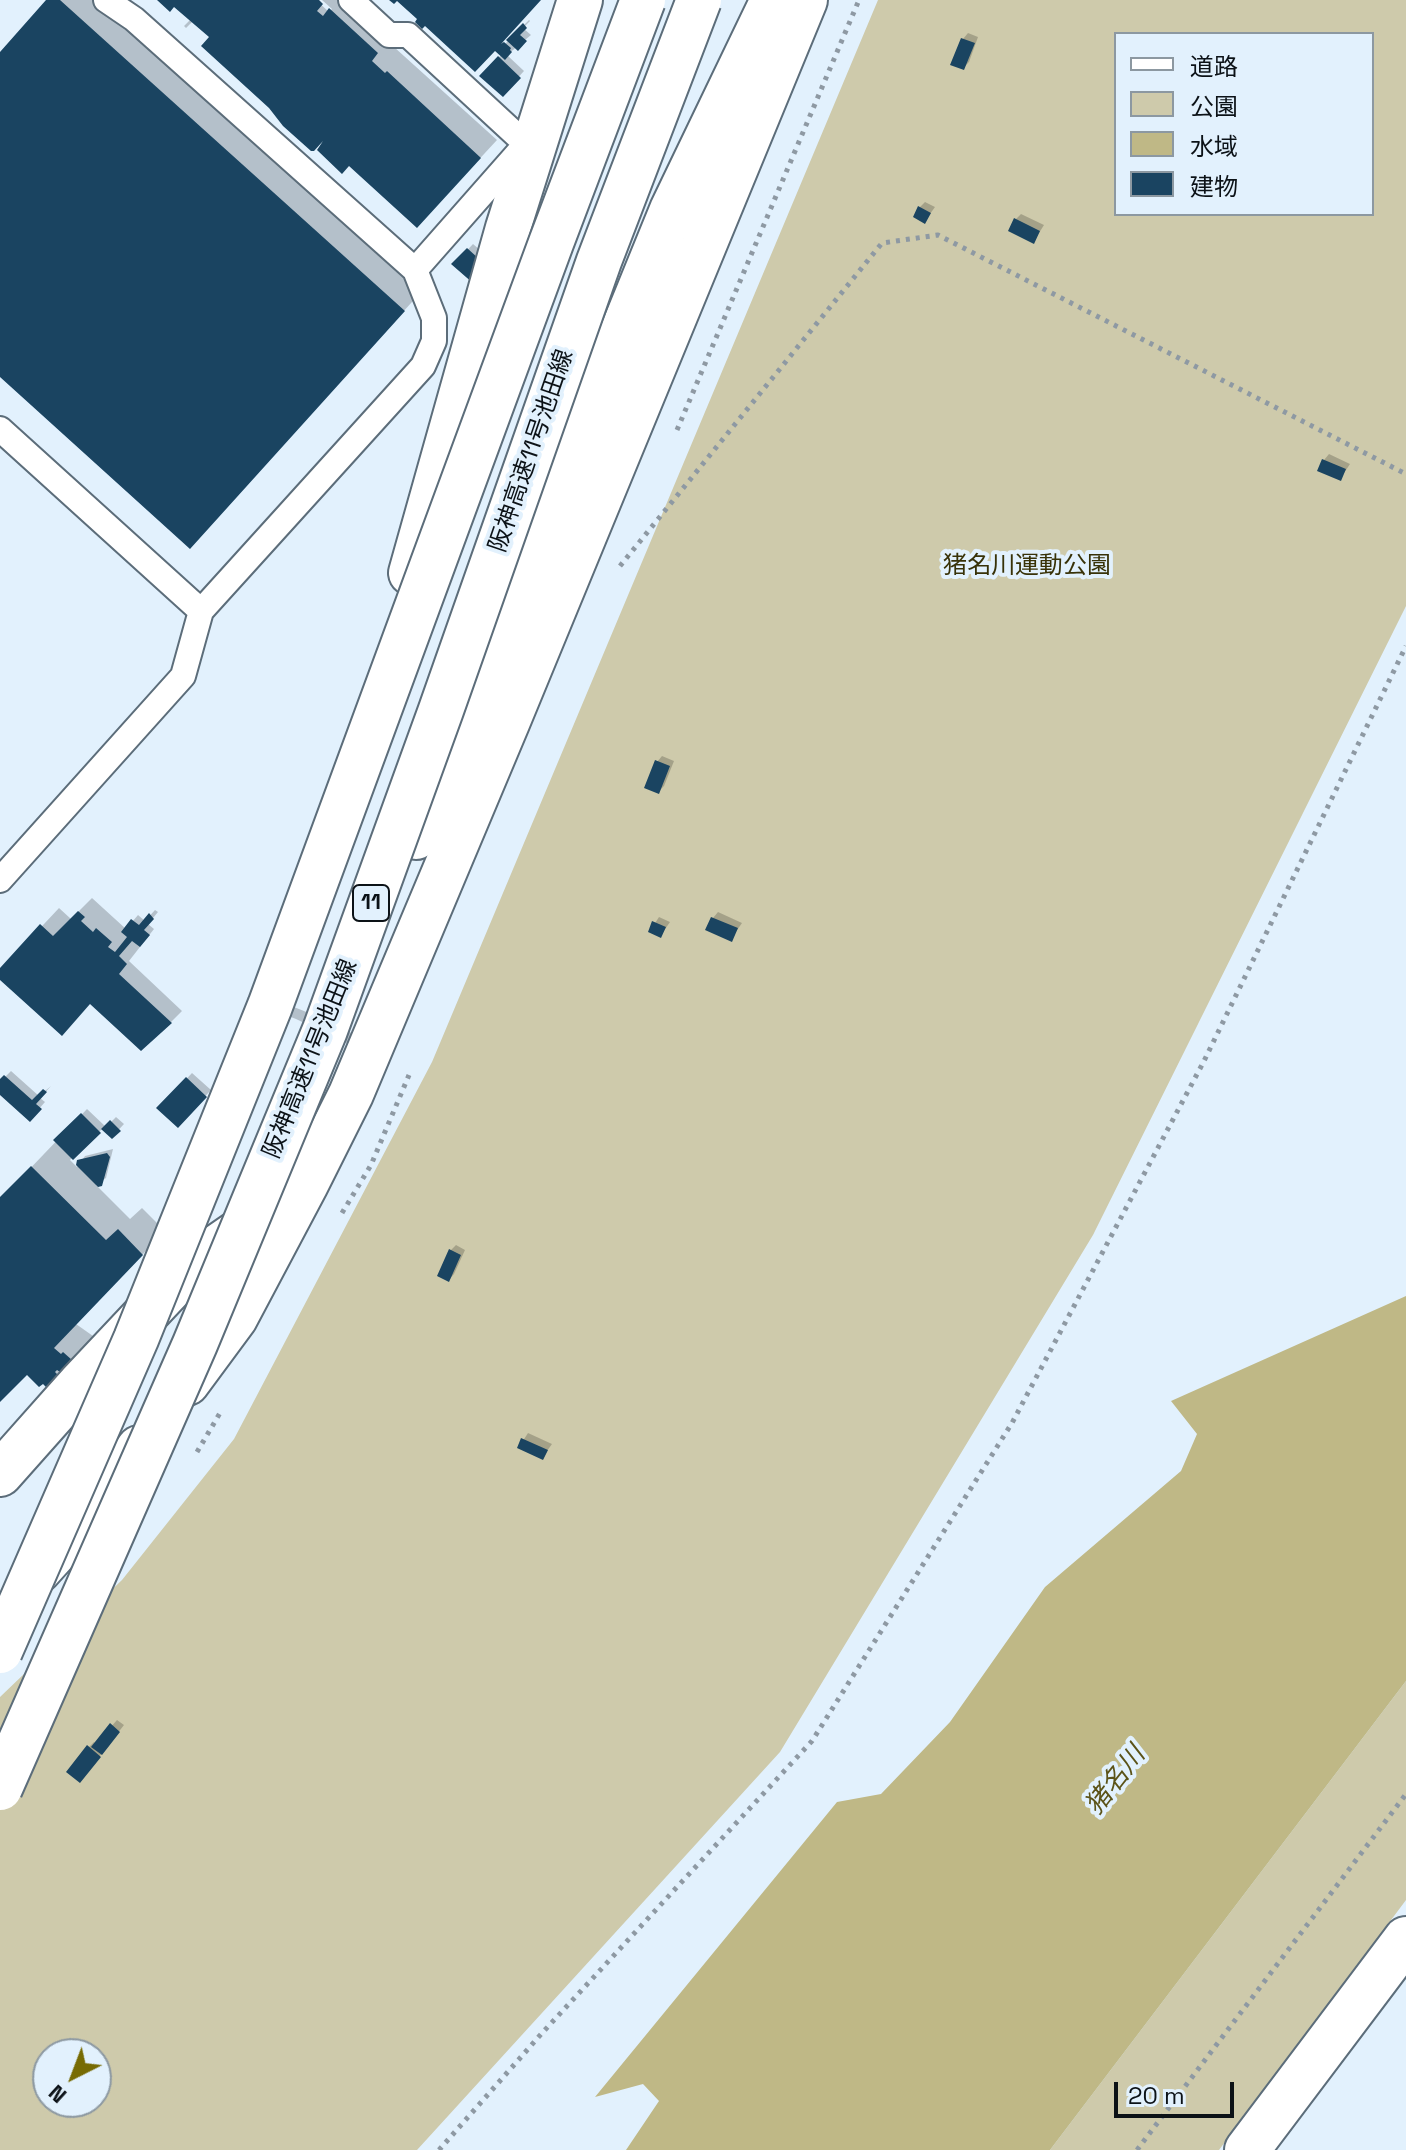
<!DOCTYPE html>
<meta charset="utf-8">
<style>
body{margin:0}
#map{position:relative;width:1406px;height:2150px;overflow:hidden;background:#e2f1fd;font-family:"Space Grotesk","Noto Sans JP",sans-serif}
canvas{display:block}
.legend{position:absolute;left:1114px;top:32px;width:260px;height:184px;box-sizing:border-box;background:#e2f1fd;border:2px solid #8c98a1;margin:0;padding:10px 14px;list-style:none;font-size:24px;color:#0c1217}
.legend li{display:flex;align-items:center;gap:16px;height:40px}
.legend b{width:40px;border:2px solid #8c98a1}
.north{position:absolute;left:32px;top:2038px;width:80px;height:80px;box-sizing:border-box;background:#e2f1fd;border:2px solid #8c98a1;border-radius:50%;rotate:222deg;font-size:22px;font-weight:700;line-height:32px;text-align:center;color:#0c1217}
.north::after{content:'';display:block;margin:auto;width:28px;height:36px;background:#776b03;clip-path:polygon(50% 0,100% 100%,50% 72%,0 100%)}
.scale{position:absolute;left:1114px;top:2082px;width:120px;height:36px;box-sizing:border-box;border:4px solid #0c1217;border-top:0;padding-left:10px;font-size:24px;line-height:28px;white-space:nowrap;color:#0c1217;-webkit-text-stroke:6px #e2f1fd;paint-order:stroke}
</style>
<div id="map">
<canvas width="1406" height="2150"></canvas>
<ul class="legend">
<li><b style="height:10px;background:#fff"></b>道路</li>
<li><b style="height:22px;background:#cecaab"></b>公園</li>
<li><b style="height:22px;background:#bfb886"></b>水域</li>
<li><b style="height:22px;background:#1a4461"></b>建物</li>
</ul>
<div class="north">N</div>
<div class="scale">20 m</div>
</div>
<script>
const c = document.querySelector('canvas').getContext('2d');
c.lineJoin = 'round';
function paint(path, color) {
  c.fillStyle = color;
  c.fill(path, 'evenodd');
}
function shape(rows) {
  const path = new Path2D();
  for (const r of rows) {
    path.moveTo(r[0], r[1]);
    for (let i = 2; i < r.length; i += 2) path.lineTo(r[i], r[i + 1]);
  }
  return path;
}
function trace(path, color, width, dash) {
  c.strokeStyle = color;
  c.lineWidth = width;
  c.lineCap = dash ? 'butt' : 'round';
  c.setLineDash(dash || []);
  c.stroke(path);
}
function write(font, color, halo, rows, align = 'center') {
  c.font = font + ' "Space Grotesk","Noto Sans JP",sans-serif';
  c.lineWidth = 8;
  c.setLineDash([]);
  c.textBaseline = 'middle';
  c.strokeStyle = halo;
  c.fillStyle = color;
  for (const [text, x, y, turn = 0] of rows) {
    c.save();
    c.translate(x, y);
    c.rotate((+turn || 0) * Math.PI / 180);
    c.textAlign = isNaN(turn) ? turn : align;
    if (halo) c.strokeText(text, 0, 0);
    c.fillText(text, 0, 0);
    c.restore();
  }
}
paint(shape([
 [878,0,1406,0,1406,606,1093,1235,780,1752,417,2150,0,2150,0,1697,122,1580,234,1439,432,1062],
 [1116,34,1372,34,1372,214,1116,214],
 [48,2054,96,2054,96,2102,48,2102],
 [1406,1681,1406,1900,1219,2150,1050,2150]
]), '#cecaab');
paint(shape([
 [1406,1296,1406,1681,1050,2150,626,2150,659,2101,643,2084,595,2097,837,1802,881,1794,950,1722,1045,1587,1181,1471,1197,1434,1171,1401]
]), '#bfb886');
paint(shape([
 [49,0,97,0,421,292,204,532,0,375,0,55],
 [160,0,316,0,329,12,332,9,322,0,342,0,497,140,434,208,327,142,193,21,186,28,184,26,191,19,175,4],
 [399,0,539,0,502,41,505,44,529,20,530,21,523,28,531,35,507,55,524,71,503,94,482,76,502,54],
 [968,33,978,37,969,62,963,68,963,39],
 [925,202,935,207,925,221,920,207],
 [1021,214,1044,225,1034,241,1016,219],
 [473,244,493,261,454,264],
 [1329,454,1350,464,1340,479,1324,460],
 [662,756,674,761,664,786,658,792,657,762],
 [92,898,126,929,138,915,145,921,155,910,158,912,148,924,154,929,129,961,182,1011,171,1022,0,977,0,971,59,908,71,919],
 [718,912,742,923,731,939,713,918],
 [659,917,670,922,661,935,650,931],
 [253,991,304,1011,371,1042,364,1051,296,1019,247,1000],
 [11,1071,39,1096,51,1086,40,1098,45,1102,30,1119,0,1093,0,1082],
 [192,1073,211,1090,178,1125,159,1108],
 [87,1109,106,1127,116,1117,124,1124,112,1137,103,1128,70,1160,77,1167,85,1156,113,1149,106,1178,96,1185,130,1219,142,1208,165,1231,76,1324,93,1336,69,1362,46,1384,27,1372,0,1399,0,1200],
 [456,1245,465,1250,454,1274,449,1280,450,1251],
 [528,1433,552,1444,542,1458,519,1447],
 [117,1720,124,1725,85,1775,89,1747,94,1742,96,1744]
]), '#0003');
paint(shape([
 [46,0,60,0,405,311,190,549,0,377,0,52],
 [157,0,319,0,323,4,317,11,323,16,329,8,378,53,372,61,385,73,387,71,481,158,417,228,349,166,342,174,317,150,323,141,314,151,311,151,283,126,269,108,201,46,209,37,174,7,170,12],
 [389,0,541,0,501,44,504,42,511,48,510,50,512,52,505,60,495,51,475,72,425,26,422,29,415,22,417,19,397,1,394,4],
 [523,23,527,28,520,35,527,41,518,51,506,40],
 [961,38,975,43,964,70,950,65],
 [498,56,521,78,503,97,479,76],
 [918,206,931,213,925,224,913,217],
 [1014,218,1040,231,1034,244,1008,231],
 [467,248,489,268,474,284,451,264],
 [1322,459,1346,469,1341,481,1317,471],
 [655,760,670,766,659,794,644,788],
 [78,911,85,917,81,921,93,932,96,928,112,942,108,947,115,952,127,937,121,932,131,919,139,925,149,913,154,919,144,930,150,935,140,947,132,941,119,956,127,964,119,974,172,1023,141,1051,90,1004,62,1036,0,980,0,968,40,924,53,936],
 [711,917,738,928,732,942,705,930],
 [652,921,666,927,661,938,648,932],
 [4,1075,32,1100,43,1089,47,1092,36,1104,42,1109,30,1122,0,1095,0,1079],
 [186,1077,207,1097,178,1128,156,1108],
 [81,1113,101,1133,73,1160,53,1140],
 [110,1120,121,1131,112,1139,101,1129],
 [107,1153,110,1157,102,1186,98,1187,76,1165,77,1160],
 [31,1166,106,1240,118,1229,143,1255,54,1348,61,1354,63,1352,72,1360,60,1372,57,1370,55,1372,58,1375,46,1387,43,1384,39,1387,27,1375,0,1402,0,1197],
 [449,1249,461,1255,449,1282,437,1276],
 [521,1438,548,1450,543,1460,517,1448],
 [110,1723,120,1732,102,1755,91,1747],
 [87,1745,101,1757,80,1783,66,1772]
]), '#1a4461');
const lane = shape([
 [351,0,389,35,408,35,526,144,415,270],
 [0,429,201,611],
 [0,880,183,676,201,611,423,366,434,341,434,318,415,270,134,19,106,0]
]);
const street = shape([
 [187,1383,235,1318,306,1184,351,1094,507,723,805,0],
 [0,1474,80,1384,194,1263,259,1218],
 [38,1571,95,1508,139,1448]
]);
const secondary = shape([
 [1247,2150,1406,1939]
]);
const highway = shape([
 [411,573,508,228,580,0],
 [416,837,672,210,773,0]
]);
trace(lane, '#5c6d7a', 28);
trace(street, '#5c6d7a', 48);
trace(secondary, '#5c6d7a', 48);
trace(highway, '#5c6d7a', 48);
trace(shape([
 [677,430,859,0],
 [620,566,882,243,938,235,1406,474],
 [342,1213,371,1165,409,1075],
 [197,1452,220,1413],
 [439,2150,543,2032,812,1741,1012,1423,1204,1061,1406,646],
 [1137,2150,1406,1794]
]), '#8e99a3', 5, [4, 6]);
trace(lane, '#fff', 24);
trace(street, '#fff', 44);
trace(secondary, '#fff', 44);
trace(highway, '#fff', 44);
const highwayBridge = shape([
 [0,1651,136,1339,270,1006,551,243,643,0],
 [0,1788,195,1344,325,1030,441,710,599,261,699,0]
]);
trace(highwayBridge, '#5c6d7a', 48, []);
trace(highwayBridge, '#fff', 44);
for (const [x, y, w] of [
 [371,903,36]
]) {
  const box = new Path2D();
  box.roundRect(x - w / 2, y - 18, w, 36, 6);
  c.fillStyle = '#e2f1fd';
  c.fill(box);
  trace(box, '#0c1217', 2);
}
write('bold 22px', '#0c1217', null, [
 ["11",371,903]
]);
write('24px', '#0c1217', '#e2f1fd', [
 ["阪神高速11号池田線",532,451,-71],
 ["阪神高速11号池田線",311,1059,-68]
]);
write('24px', '#383208', '#e2f1fd', [
 ["猪名川運動公園",1027,566]
]);
write('italic 26px', '#5b5318', '#e2f1fd', [
 ["猪名川",1116,1781,-52]
]);
</script>
